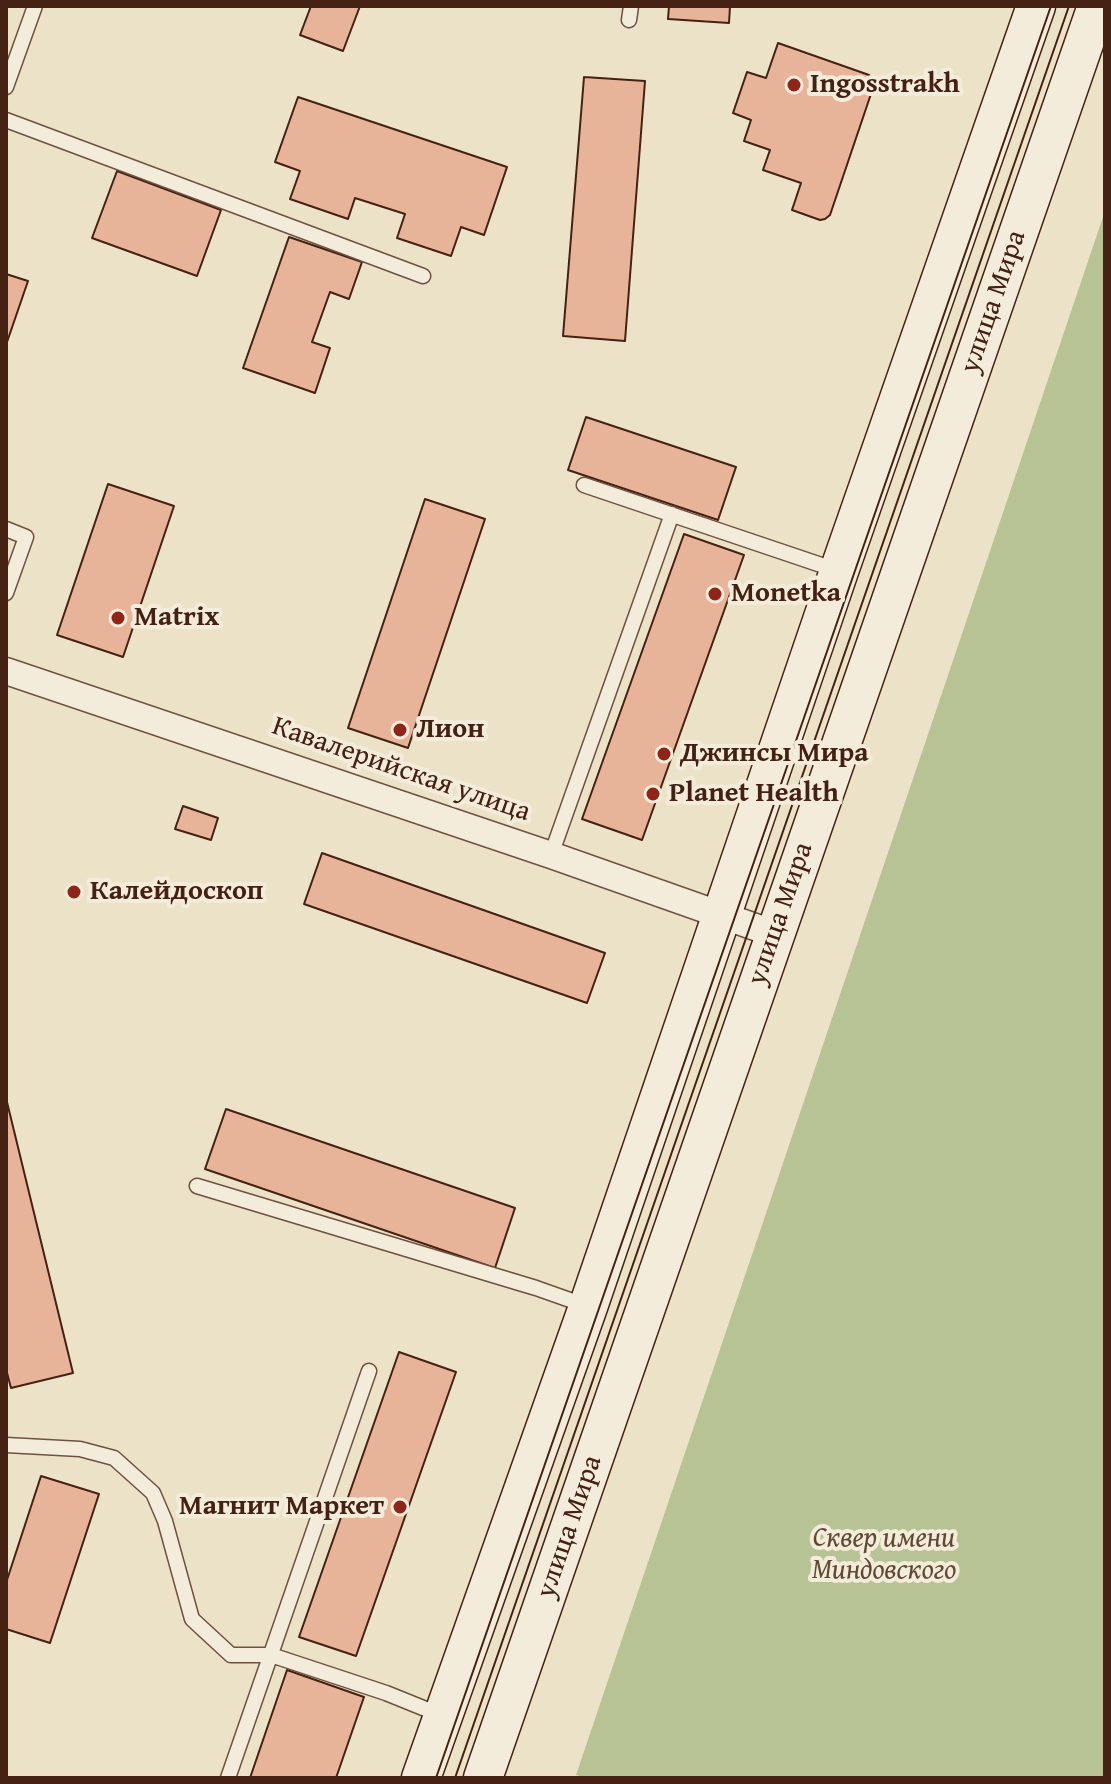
<!DOCTYPE html>
<meta charset="utf-8">
<style>
body{margin:0}
#map{position:relative;width:1111px;height:1784px;overflow:hidden;background:#ece2c8;font-family:"Gentium Book Plus",serif}
canvas{display:block}
.frame{position:absolute;inset:0;border:8px solid #442112;pointer-events:none}
</style>
<div id="map">
<canvas width="1111" height="1784"></canvas>
<div class="frame"></div>
</div>
<script>
const c = document.querySelector('canvas').getContext('2d');
c.lineJoin = 'round';
function paint(path, color) {
  c.fillStyle = color;
  c.fill(path, 'evenodd');
}
function shape(rows) {
  const path = new Path2D();
  for (const r of rows) {
    path.moveTo(r[0], r[1]);
    for (let i = 2; i < r.length; i += 2) path.lineTo(r[i], r[i + 1]);
  }
  return path;
}
function trace(path, color, width, dash) {
  c.strokeStyle = color;
  c.lineWidth = width;
  c.lineCap = dash ? 'butt' : 'round';
  c.setLineDash(dash || []);
  c.stroke(path);
}
function write(font, color, halo, rows, align = 'center') {
  c.font = font + ' "Gentium Book Plus",serif';
  c.lineWidth = 8;
  c.setLineDash([]);
  c.textBaseline = 'middle';
  c.strokeStyle = halo;
  c.fillStyle = color;
  for (const [text, x, y, turn = 0] of rows) {
    c.save();
    c.translate(x, y);
    c.rotate((+turn || 0) * Math.PI / 180);
    c.textAlign = isNaN(turn) ? turn : align;
    if (halo) c.strokeText(text, 0, 0);
    c.fillText(text, 0, 0);
    c.restore();
  }
}
paint(shape([
 [1105,211,1105,1778,586,1778,576,1775]
]), '#b8c395');
const building = shape([
 [311,6,360,6,343,51,300,35,311,6],
 [669,6,730,6,729,23,668,19,669,6],
 [778,43,869,75,873,79,874,85,830,215,825,219,820,220,792,210,801,183,763,170,770,150,744,141,751,120,733,113,747,72,766,78,778,43],
 [584,77,645,81,625,341,563,336,584,77],
 [298,97,507,167,484,235,461,227,451,256,397,238,405,214,355,198,348,219,290,199,300,171,275,162,298,97],
 [117,171,221,210,197,276,92,238,117,171],
 [289,237,362,262,349,299,330,292,312,342,330,348,315,393,243,368,289,237],
 [6,274,28,281,6,345,6,274],
 [586,417,736,467,718,520,568,470,586,417],
 [108,484,174,506,123,657,57,635,108,484],
 [425,499,485,519,408,748,348,728,425,499],
 [684,534,744,555,642,840,582,819,684,534],
 [183,806,218,818,211,840,175,829,183,806],
 [322,853,605,953,587,1003,304,904,322,853],
 [6,1098,73,1373,11,1388,6,1369,6,1098],
 [226,1109,515,1208,495,1268,205,1169,226,1109],
 [399,1352,456,1372,356,1656,299,1637,399,1352],
 [41,1476,99,1494,50,1643,6,1629,6,1583,41,1476],
 [287,1670,364,1697,336,1778,250,1778,287,1670]
]);
paint(building, '#e8b499');
trace(building, '#442112', 2);
const lane = shape([
 [629,20,631,6],
 [6,87,35,6],
 [6,120,423,276],
 [584,485,839,571],
 [6,529,26,537,6,593],
 [551,855,672,514],
 [197,1186,536,1288,587,1306],
 [6,1445,80,1449,114,1458,153,1493,165,1521,192,1619,231,1655,271,1655,386,1693,443,1716],
 [228,1778,369,1371]
]);
const street = shape([
 [6,671,551,855,775,934]
]);
const secondary = shape([
 [421,1778,588,1307,839,571,1036,6],
 [483,1778,1097,6]
]);
trace(lane, '#6e5140', 17);
trace(street, '#6e5140', 29);
trace(secondary, '#442112', 41);
trace(lane, '#f3ecdb', 14);
trace(street, '#f3ecdb', 26);
trace(secondary, '#f3ecdb', 38);
trace(shape([
 [436,1778,1051,6],
 [455,1778,1069,6]
]), '#442112', 2);
for (const [x, y, r, color] of [
 [794,85,8,"#8f2418"],
 [715,594,8,"#8f2418"],
 [118,618,8,"#8f2418"],
 [400,730,8,"#8f2418"],
 [664,754,8,"#8f2418"],
 [653,794,8,"#8f2418"],
 [74,892,8,"#8f2418"],
 [400,1507,8,"#8f2418"]
]) {
  const dot = new Path2D();
  dot.arc(x, y, r, 0, 2 * Math.PI);
  c.fillStyle = color;
  c.fill(dot);
  trace(dot, '#f3ecdb', 3);
}
write('bold 28px', '#442112', '#f3ecdb', [
 ["Ingosstrakh",810,85],
 ["Monetka",731,594],
 ["Matrix",134,618],
 ["Лион",416,730],
 ["Джинсы Мира",680,754],
 ["Planet Health",669,794],
 ["Калейдоскоп",90,892],
 ["Магнит Маркет",384,1507,"right"]
], 'left');
write('28px', '#442112', '#f3ecdb', [
 ["улица Мира",994,302,-71],
 ["Кавалерийская улица",401,770,19],
 ["улица Мира",781,914,-71],
 ["улица Мира",570,1527,-71]
]);
write('italic 28px', '#614a33', '#f3ecdb', [
 ["Сквер имени",884,1539],
 ["Миндовского",884,1571]
]);
</script>
